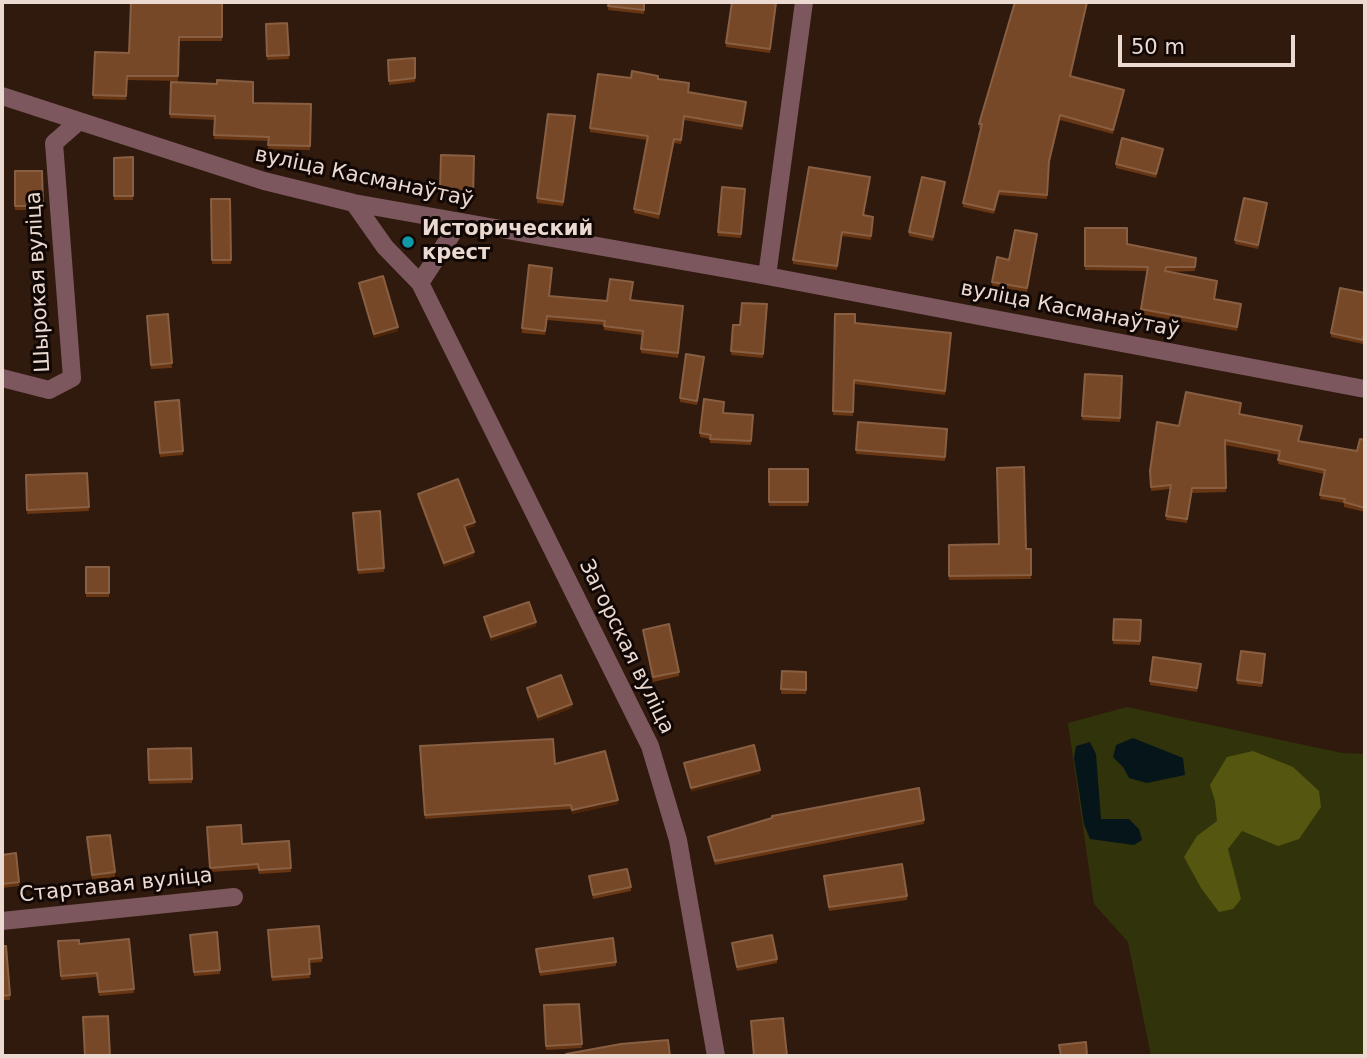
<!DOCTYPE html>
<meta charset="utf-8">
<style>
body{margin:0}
#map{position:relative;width:1367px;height:1058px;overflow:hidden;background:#301a0d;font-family:"DejaVu Sans",sans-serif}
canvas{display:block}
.frame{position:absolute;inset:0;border:4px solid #ebdad2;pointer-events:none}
.scale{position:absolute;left:1118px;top:35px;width:177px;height:32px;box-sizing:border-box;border:4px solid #ebdad2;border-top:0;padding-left:9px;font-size:21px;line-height:24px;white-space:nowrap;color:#ebdad2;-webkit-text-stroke:5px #110704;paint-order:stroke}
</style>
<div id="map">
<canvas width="1367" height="1058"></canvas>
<div class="frame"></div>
<div class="scale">50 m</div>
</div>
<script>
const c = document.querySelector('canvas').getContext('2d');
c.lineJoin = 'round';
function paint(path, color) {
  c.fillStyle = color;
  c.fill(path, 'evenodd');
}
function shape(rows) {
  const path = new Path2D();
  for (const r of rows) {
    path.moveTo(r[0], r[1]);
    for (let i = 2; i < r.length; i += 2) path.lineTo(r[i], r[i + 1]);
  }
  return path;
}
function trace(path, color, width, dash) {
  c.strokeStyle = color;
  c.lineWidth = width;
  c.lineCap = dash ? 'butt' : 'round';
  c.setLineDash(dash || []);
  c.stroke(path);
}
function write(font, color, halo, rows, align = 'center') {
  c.font = font + ' "DejaVu Sans",sans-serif';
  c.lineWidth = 6;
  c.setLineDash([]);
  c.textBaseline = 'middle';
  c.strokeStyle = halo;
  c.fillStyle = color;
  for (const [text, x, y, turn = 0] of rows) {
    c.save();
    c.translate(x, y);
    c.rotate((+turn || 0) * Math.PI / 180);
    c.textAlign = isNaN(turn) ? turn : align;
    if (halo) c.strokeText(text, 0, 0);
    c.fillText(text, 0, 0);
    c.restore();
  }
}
paint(shape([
 [1127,707,1342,753,1365,754,1365,1056,1151,1056,1128,942,1094,904,1068,723]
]), '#31330a');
paint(shape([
 [1253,751,1293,767,1319,791,1321,807,1299,839,1278,846,1242,831,1228,849,1241,899,1233,909,1219,912,1201,888,1184,857,1197,836,1217,821,1215,801,1210,785,1227,757]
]), '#555710');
paint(shape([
 [1133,738,1183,758,1185,775,1147,783,1129,778,1123,767,1113,757,1116,745],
 [1090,742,1096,754,1101,819,1129,819,1139,829,1142,840,1134,845,1090,839,1084,824,1074,758,1076,746]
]), '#061519');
trace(shape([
 [2,96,264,181,354,203,767,276,1365,389],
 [354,203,385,247,420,283,650,746,678,840,716,1056],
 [767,276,804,2],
 [420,283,459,223],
 [2,378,49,390,72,378,54,143,78,122],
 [2,921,234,897]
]), '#7c575d', 18);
paint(shape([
 [222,2,222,41,179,41,178,81,127,80,126,100,93,99,95,52,129,53],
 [609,2,645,2,644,14,608,10],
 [777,2,770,53,726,47,726,43],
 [287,23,289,59,267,60,266,24],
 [415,58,415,82,389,85,388,60],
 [1070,76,1124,94,1113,134,1060,120,1049,165,1047,199,999,195,994,214,963,207,963,203,981,128,979,128,979,124],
 [658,79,688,92,746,106,742,130,684,120,681,144,674,143,659,219,634,213,647,140,590,132,590,128],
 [171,82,253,103,311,104,310,150,268,149,269,141,214,139,215,120,170,118],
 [575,120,563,206,537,203,537,198],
 [1163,153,1156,178,1116,168,1116,164],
 [474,156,473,202,450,201,450,193,440,193,440,189],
 [133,157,133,200,114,200,114,158],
 [15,171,42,171,43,210,15,210],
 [870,181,864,215,873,217,871,240,842,236,837,270,793,264,793,260],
 [945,186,933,241,909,236,909,232],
 [745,189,741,238,718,236,718,232],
 [211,199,230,199,231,264,212,264],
 [1267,207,1258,249,1235,244,1235,240],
 [1085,228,1127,244,1196,258,1195,271,1166,272,1217,285,1214,299,1241,308,1237,331,1141,314,1147,271,1085,270],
 [1037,238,1027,292,992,286,992,282,1009,260],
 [359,283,398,331,374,338,359,287],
 [1365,293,1363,344,1331,337,1331,333],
 [550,296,607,301,631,300,683,306,678,358,641,353,642,335,604,330,604,325,547,320,545,335,522,333,522,328],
 [767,304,763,358,731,355,733,325,740,325],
 [168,314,172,368,151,369,147,316],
 [835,314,855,323,951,333,945,395,854,384,853,416,833,415],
 [704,361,697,405,680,402,680,398],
 [1085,374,1122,376,1120,422,1082,420],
 [724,406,723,413,753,415,751,445,710,443,710,439,700,437,700,433],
 [155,407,183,451,183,455,160,457],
 [1241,407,1240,414,1302,430,1299,441,1357,451,1365,440,1365,512,1344,507,1344,503,1320,499,1324,474,1278,464,1279,455,1225,445,1226,492,1192,493,1187,523,1166,520,1170,489,1151,491,1150,471,1179,426],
 [858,422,947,429,945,461,856,454],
 [769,469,808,469,808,506,769,506],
 [87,473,89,511,27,514,26,475],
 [418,494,475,526,466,529,474,556,444,567,418,498],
 [380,511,384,572,358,574,353,513],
 [949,545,1031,549,1031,579,949,580],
 [86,567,109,567,109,597,86,597],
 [484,617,536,626,491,641,484,621],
 [1114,619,1141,620,1140,645,1113,644],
 [643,630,679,672,679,676,653,682],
 [1265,654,1262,687,1237,684,1237,680],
 [1201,668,1197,692,1150,685,1150,681],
 [782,671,806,672,806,694,781,694],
 [527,688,572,708,538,721,527,692],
 [420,746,555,764,618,804,572,814,571,809,425,819],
 [148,749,192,779,192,783,149,784],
 [924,820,924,824,715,865,708,841,708,837],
 [207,827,242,844,289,841,291,872,259,874,258,869,210,872],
 [87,841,115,872,115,877,92,879],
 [2,855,19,882,19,886,2,888],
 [589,876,631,887,631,891,593,899],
 [824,876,907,896,907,900,829,911],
 [319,926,322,962,309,963,310,978,272,981,268,930],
 [190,935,220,970,220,974,194,976],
 [129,939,134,993,99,996,97,977,61,980,58,941,79,944],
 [732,943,777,959,777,963,737,971],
 [2,946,10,995,10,1000,2,1000],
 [536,949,616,962,616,966,540,976],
 [579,1004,582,1048,546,1050,544,1005]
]), '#683613');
paint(shape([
 [1087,2,1088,2,1070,80,1070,76],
 [1124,90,1124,94,1113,134,1113,130],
 [1060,115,1060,120,1049,165,1047,199,1049,161],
 [674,139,674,143,659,219,659,214],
 [945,182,945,186,933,241,933,237],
 [1037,234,1037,238,1027,292,1027,288],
 [398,327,398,331,374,338,374,334],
 [475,522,475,526,464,530,464,526],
 [474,552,474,556,444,567,444,563],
 [536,622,536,626,491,641,491,637],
 [572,704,572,708,538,721,538,717],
 [760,770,760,774,691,792,691,788],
 [618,800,618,804,572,814,572,810]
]), '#4c2408');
const building = shape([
 [131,2,222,2,222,37,179,37,178,76,127,76,126,96,93,95,95,52,129,53,131,2],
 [609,2,644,2,644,10,608,6,609,2],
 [732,2,776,2,770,49,726,43,732,2],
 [1015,2,1087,2,1070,76,1124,90,1113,130,1060,115,1049,161,1047,195,999,191,994,210,963,203,982,124,979,124,1015,2],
 [287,23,289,55,267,56,266,24,287,23],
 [415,58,415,78,389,81,388,60,415,58],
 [632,71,658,76,658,79,689,83,688,92,746,102,742,126,684,116,681,140,674,139,659,214,634,209,648,136,590,128,598,74,631,78,632,71],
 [217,80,253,82,253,103,311,104,310,146,268,145,269,137,214,135,215,116,170,114,171,82,217,84,217,80],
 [548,114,575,116,563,202,537,198,548,114],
 [1122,138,1163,149,1156,174,1116,164,1122,138],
 [441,155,474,156,473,198,450,197,451,189,440,189,441,155],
 [133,157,133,196,114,196,114,158,133,157],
 [809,167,870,177,863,215,873,217,871,236,842,232,837,266,793,260,809,167],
 [15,171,42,171,43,206,15,206,15,171],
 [922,177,945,182,933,237,909,232,922,177],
 [722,187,745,189,741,234,718,232,722,187],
 [1244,198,1267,203,1258,245,1235,240,1244,198],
 [211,199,230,199,231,260,212,260,211,199],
 [1085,228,1127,228,1127,244,1196,258,1195,267,1166,267,1165,271,1217,281,1214,299,1241,304,1237,327,1141,309,1148,267,1085,266,1085,228],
 [1015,230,1037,234,1027,288,992,282,997,257,1009,260,1015,230],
 [529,265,552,268,549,296,607,301,610,279,633,282,630,300,683,306,678,353,641,349,643,331,604,326,605,321,547,316,545,331,522,328,529,265],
 [383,276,398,327,374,334,359,283,383,276],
 [1340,288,1365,293,1365,290,1365,330,1363,340,1331,333,1340,288],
 [742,303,767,304,763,354,731,351,733,325,740,325,742,303],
 [168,314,172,363,151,365,147,316,168,314],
 [835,314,855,314,855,323,951,333,945,391,854,380,853,412,833,411,835,314],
 [686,354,704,357,697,401,680,398,686,354],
 [1085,374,1122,376,1120,418,1082,416,1085,374],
 [1186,392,1241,403,1239,414,1302,426,1298,441,1357,451,1360,439,1365,440,1365,508,1344,502,1345,499,1320,495,1325,470,1278,460,1280,451,1225,440,1226,488,1192,488,1187,519,1166,516,1171,485,1151,487,1150,471,1157,422,1179,426,1186,392],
 [704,399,724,402,723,413,753,415,751,441,710,439,711,435,700,433,704,399],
 [179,400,183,451,160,453,155,402,179,400],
 [858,422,947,429,945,457,856,450,858,422],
 [1024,467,1026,549,1031,549,1031,575,949,576,949,545,999,544,997,468,1024,467],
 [769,469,808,469,808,502,769,502,769,469],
 [87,473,89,507,27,510,26,475,87,473],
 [458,479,475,522,464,526,474,552,444,563,418,494,458,479],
 [380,511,384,568,358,570,353,513,380,511],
 [86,567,109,567,109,593,86,593,86,567],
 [529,602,536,622,491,637,484,617,529,602],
 [1114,619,1141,620,1140,641,1113,640,1114,619],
 [669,624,679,672,653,677,643,630,669,624],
 [1241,651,1265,654,1262,683,1237,680,1241,651],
 [1153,657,1201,664,1197,688,1150,681,1153,657],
 [782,671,806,672,806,690,781,689,782,671],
 [561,675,572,704,538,717,527,688,561,675],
 [553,739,555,764,605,751,618,800,572,810,571,805,425,815,420,746,553,739],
 [754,745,760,770,691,788,684,763,754,745],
 [191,748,192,779,149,780,148,749,191,748],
 [919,788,924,820,715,861,708,837,772,818,772,816,919,788],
 [241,825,242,844,289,841,291,868,259,870,258,864,210,868,207,827,241,825],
 [110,835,115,872,92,875,87,837,110,835],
 [16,853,19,882,2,884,2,855,16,853],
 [902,864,907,896,829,907,824,876,902,864],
 [627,869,631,887,593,895,589,876,627,869],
 [319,926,322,958,309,959,310,974,272,977,268,930,319,926],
 [217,932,220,970,194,972,190,935,217,932],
 [772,935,777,959,737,967,732,943,772,935],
 [613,938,616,962,540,972,536,949,613,938],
 [129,939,134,989,99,992,97,973,61,976,58,941,79,940,79,944,129,939],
 [2,946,6,946,10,995,2,996,2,946],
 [579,1004,582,1044,546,1046,544,1005,579,1004],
 [108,1016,110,1056,85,1056,83,1017,108,1016],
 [783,1018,787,1056,754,1056,751,1021,783,1018],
 [668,1040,670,1056,566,1056,566,1054,621,1044,668,1040],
 [1086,1042,1087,1056,1061,1056,1059,1045,1086,1042]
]);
paint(building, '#764828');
trace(building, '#885f42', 2);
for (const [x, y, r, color] of [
 [408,242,7,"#0f9aa8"]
]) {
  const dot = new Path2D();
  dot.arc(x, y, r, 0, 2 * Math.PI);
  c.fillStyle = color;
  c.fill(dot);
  trace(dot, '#110704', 2.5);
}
write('21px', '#ebdad2', '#110704', [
 ["вуліца Касманаўтаў",364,178,12],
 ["Шырокая вуліца",39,282,-93],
 ["вуліца Касманаўтаў",1070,310,11],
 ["Загорская вуліца",626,647,64],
 ["Стартавая вуліца",116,886,-6]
]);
write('bold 21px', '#ebdad2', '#110704', [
 ["Исторический",422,230],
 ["крест",422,254]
], 'left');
</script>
